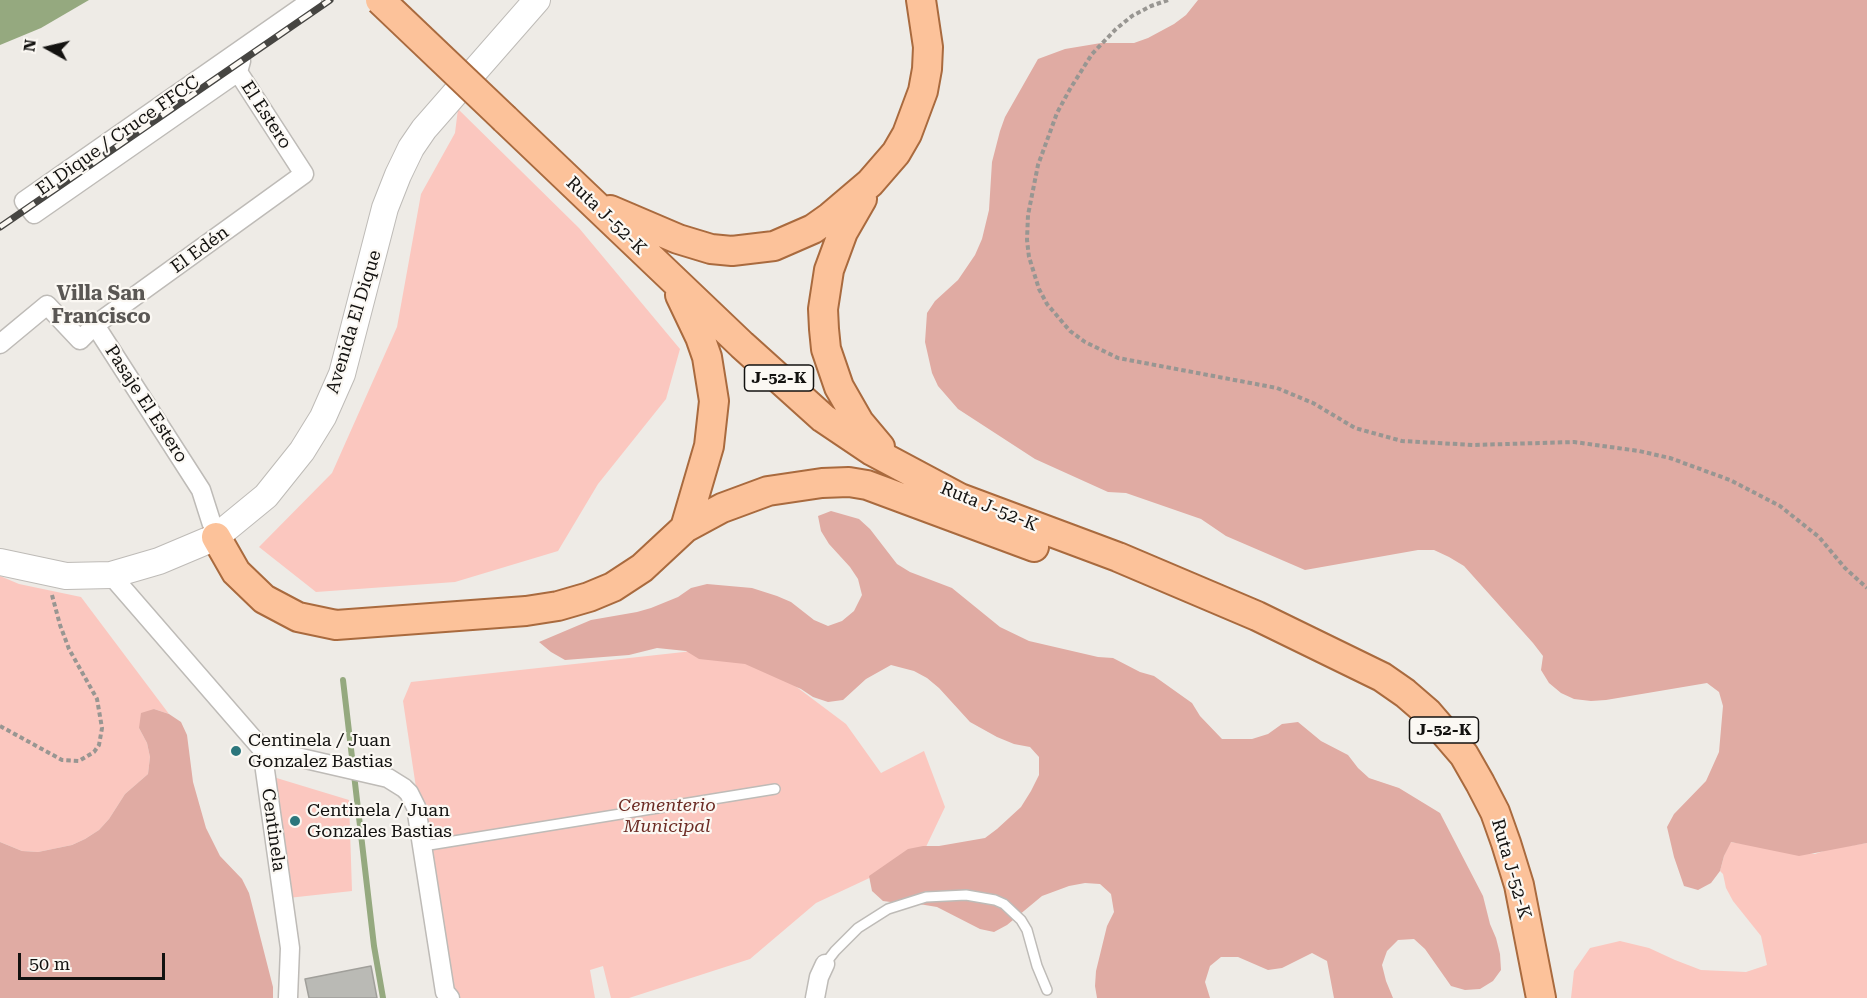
<!DOCTYPE html>
<meta charset="utf-8">
<style>
body{margin:0}
#map{position:relative;width:1867px;height:998px;overflow:hidden;background:#eeebe6;font-family:"Roboto Serif",serif}
canvas{display:block}
.north{position:absolute;left:18px;top:18px;width:60px;height:60px;-webkit-text-stroke:4px #fbf8f3;paint-order:stroke;rotate:278deg;font-size:16px;font-weight:700;line-height:24px;text-align:center;color:#131210}
.north::after{content:'';display:block;margin:auto;width:21px;height:27px;background:#131210;clip-path:polygon(50% 0,100% 100%,50% 72%,0 100%)}
.scale{position:absolute;left:18px;top:953px;width:147px;height:27px;box-sizing:border-box;border:3px solid #131210;border-top:0;padding-left:8px;font-size:18px;line-height:21px;white-space:nowrap;color:#131210;-webkit-text-stroke:4px #fbf8f3;paint-order:stroke}
</style>
<div id="map">
<canvas width="1867" height="998"></canvas>
<div class="north">N</div>
<div class="scale">50 m</div>
</div>
<script>
const c = document.querySelector('canvas').getContext('2d');
c.lineJoin = 'round';
function paint(path, color) {
  c.fillStyle = color;
  c.fill(path, 'evenodd');
}
function shape(rows) {
  const path = new Path2D();
  for (const r of rows) {
    path.moveTo(r[0], r[1]);
    for (let i = 2; i < r.length; i += 2) path.lineTo(r[i], r[i + 1]);
  }
  return path;
}
function trace(path, color, width, dash) {
  c.strokeStyle = color;
  c.lineWidth = width;
  c.lineCap = dash ? 'butt' : 'round';
  c.setLineDash(dash || []);
  c.stroke(path);
}
function write(font, color, halo, rows, align = 'center') {
  c.font = font + ' "Roboto Serif",serif';
  c.lineWidth = 4.5;
  c.setLineDash([]);
  c.textBaseline = 'middle';
  c.strokeStyle = halo;
  c.fillStyle = color;
  for (const [text, x, y, turn = 0] of rows) {
    c.save();
    c.translate(x, y);
    c.rotate((+turn || 0) * Math.PI / 180);
    c.textAlign = isNaN(turn) ? turn : align;
    if (halo) c.strokeText(text, 0, 0);
    c.fillText(text, 0, 0);
    c.restore();
  }
}
paint(shape([
 [458,109,579,228,680,349,666,399,598,484,558,551,455,582,316,592,259,547,332,473,397,327,421,194,455,133],
 [0,576,19,584,81,597,169,714,154,709,139,728,147,743,150,757,148,774,125,794,109,819,99,830,85,839,72,845,38,852,22,851,0,842],
 [702,650,778,673,846,724,881,773,924,751,945,807,925,849,878,874,816,903,750,959,629,998,611,998,603,966,590,970,595,998,453,998,447,994,403,701,411,682],
 [270,776,349,800,352,891,288,898],
 [1730,842,1815,854,1829,849,1867,843,1867,998,1571,998,1574,971,1590,948,1620,941,1649,948,1675,960,1701,970,1746,972,1767,965,1761,936,1733,901,1726,888,1723,874,1720,871,1724,856]
]), '#fbc7bf');
paint(shape([
 [1198,0,1867,0,1867,843,1799,856,1731,842,1724,856,1720,871,1711,883,1698,890,1684,886,1674,857,1667,827,1674,814,1706,781,1719,752,1723,706,1719,692,1707,683,1606,700,1591,701,1574,699,1561,693,1549,683,1541,670,1543,656,1533,643,1464,566,1449,557,1434,550,1418,550,1305,570,1226,536,1201,519,1126,493,1108,492,1035,459,958,409,938,386,932,373,925,342,927,313,935,301,958,280,975,255,982,239,989,210,992,162,1000,131,1005,117,1038,59,1065,49,1101,43,1134,43,1148,38,1174,24,1186,15],
 [831,511,859,519,870,529,897,564,910,572,952,588,1000,627,1029,641,1098,657,1113,658,1140,672,1154,676,1192,703,1200,716,1222,739,1252,739,1268,734,1282,724,1298,722,1321,741,1348,755,1358,768,1369,778,1399,788,1440,813,1483,896,1490,924,1496,938,1500,954,1501,970,1493,981,1480,989,1465,990,1451,986,1425,949,1414,939,1398,940,1387,951,1382,965,1386,981,1393,998,1334,998,1327,961,1312,953,1282,968,1268,970,1238,957,1221,957,1210,966,1205,982,1210,998,1097,998,1095,986,1096,971,1107,926,1114,912,1111,894,1100,884,1085,883,1069,886,1042,896,1007,925,994,932,980,929,937,907,907,902,898,903,883,901,872,891,869,876,908,849,923,846,939,846,985,838,997,829,1021,807,1031,791,1039,775,1039,757,1030,747,1014,744,997,737,970,722,939,688,927,678,914,671,891,665,866,679,843,700,828,702,813,697,801,689,745,664,699,659,686,651,657,648,629,655,565,660,551,652,539,642,591,620,637,612,651,608,678,597,691,588,707,584,752,588,777,596,791,602,814,620,828,626,842,621,854,611,862,595,858,579,850,567,829,544,821,531,818,516],
 [154,709,169,714,181,722,187,735,193,782,206,828,220,856,242,879,249,893,273,987,273,998,0,998,0,842,22,851,38,852,72,845,85,839,99,830,109,819,125,794,148,774,150,757,147,743,139,728,141,713]
]), '#e0aba3');
paint(shape([
 [0,0,89,0,41,28,0,45]
]), '#95a97f');
trace(shape([
 [343,680,374,946,383,998]
]), '#95a97f', 6);
const building = shape([
 [371,966,377,998,309,998,305,979,371,966]
]);
paint(building, '#babab5');
trace(building, '#a09f9a', 1.5);
const service = shape([
 [423,846,775,789],
 [825,964,835,951,858,928,888,909,926,897,966,895,995,900,1004,904,1021,920,1027,930,1037,966,1047,990]
]);
const minor = shape([
 [238,72,34,214,24,201,312,0],
 [95,325,201,490,216,537],
 [0,344,47,305,80,340,95,325,304,174,238,72,241,61],
 [111,575,262,749,290,948,288,998],
 [262,749,388,778,404,788,409,793,416,807,445,992,450,998],
 [815,998,819,977,825,964]
]);
const secondary = shape([
 [0,562,66,576,111,575,159,561,216,537,266,496,302,451,323,417,342,374,385,208,398,175,411,148,424,129,537,0]
]);
const primary = shape([
 [505,119,742,345,823,418,872,451,960,498,1118,557,1257,616,1382,677,1405,693,1427,712,1464,755,1480,783,1495,812,1506,843,1519,885,1541,998],
 [862,199,843,232,829,270,823,309,824,329,826,349,839,387,859,422,880,447],
 [610,210,678,239,711,249,732,251,774,246,813,229,830,217,870,183,896,153,907,134,923,91,927,69,928,47,921,0],
 [680,295,700,337,707,357,714,401,709,446,685,528],
 [216,537,236,572,264,599,298,617,336,625,526,611,558,606,589,597,613,587,642,568,685,528,722,508,768,491,822,483,849,482,867,485,1034,547]
]);
trace(service, '#bebbb7', 12);
trace(minor, '#bebbb7', 21);
trace(secondary, '#bebbb7', 28);
trace(primary, '#a96a3e', 32);
trace(shape([
 [1168,0,1151,6,1132,16,1116,29,1092,54,1070,89,1057,113,1038,165,1028,215,1027,240,1029,257,1039,289,1047,304,1070,331,1085,342,1118,358,1277,388,1313,403,1355,428,1402,441,1473,445,1574,442,1639,451,1670,458,1730,480,1780,506,1819,537,1845,568,1867,588],
 [0,726,62,760,79,761,94,752,99,745,102,728,97,699,69,649,60,625,52,595]
]), '#989692', 4, [4.5, 3]);
trace(service, '#fff', 9);
trace(minor, '#fff', 18);
trace(secondary, '#fff', 26);
trace(primary, '#fcc29a', 28);
const rail = shape([
 [0,227,330,0]
]);
trace(rail, '#464542', 7);
trace(rail, '#fbf8f3', 4.5, [14]);
const primaryBridge = shape([
 [380,0,505,119]
]);
trace(primaryBridge, '#a96a3e', 32, []);
trace(primaryBridge, '#fcc29a', 28);
for (const [x, y, r, color] of [
 [236,751,6,"#2c767c"],
 [295,821,6,"#2c767c"]
]) {
  const dot = new Path2D();
  dot.arc(x, y, r, 0, 2 * Math.PI);
  c.fillStyle = color;
  c.fill(dot);
  trace(dot, '#fbf8f3', 2);
}
for (const [x, y, w] of [
 [779,378,69],
 [1444,730,69]
]) {
  const box = new Path2D();
  box.roundRect(x - w / 2, y - 13, w, 26, 4.5);
  c.fillStyle = '#fbf8f3';
  c.fill(box);
  trace(box, '#131210', 1.5);
}
write('bold 16px', '#131210', null, [
 ["J-52-K",779,378],
 ["J-52-K",1444,730]
]);
write('18px', '#131210', '#fbf8f3', [
 ["El Estero",266,115,57],
 ["El Dique / Cruce FFCC",118,136,-35],
 ["Ruta J-52-K",606,216,44],
 ["El Edén",200,250,-36],
 ["Avenida El Dique",354,322,-73],
 ["Pasaje El Estero",146,404,57],
 ["Ruta J-52-K",989,507,22],
 ["Centinela",273,830,82],
 ["Ruta J-52-K",1511,869,74]
]);
write('18px', '#131210', '#fbf8f3', [
 ["Centinela / Juan",248,741],
 ["Gonzalez Bastias",248,762],
 ["Centinela / Juan",307,811],
 ["Gonzales Bastias",307,832]
], 'left');
write('italic 18px', '#6d2d25', '#fbf8f3', [
 ["Cementerio",667,806],
 ["Municipal",667,827]
]);
write('bold 20px', '#5a5754', '#fbf8f3', [
 ["Villa San",101,294],
 ["Francisco",101,317]
]);
</script>
